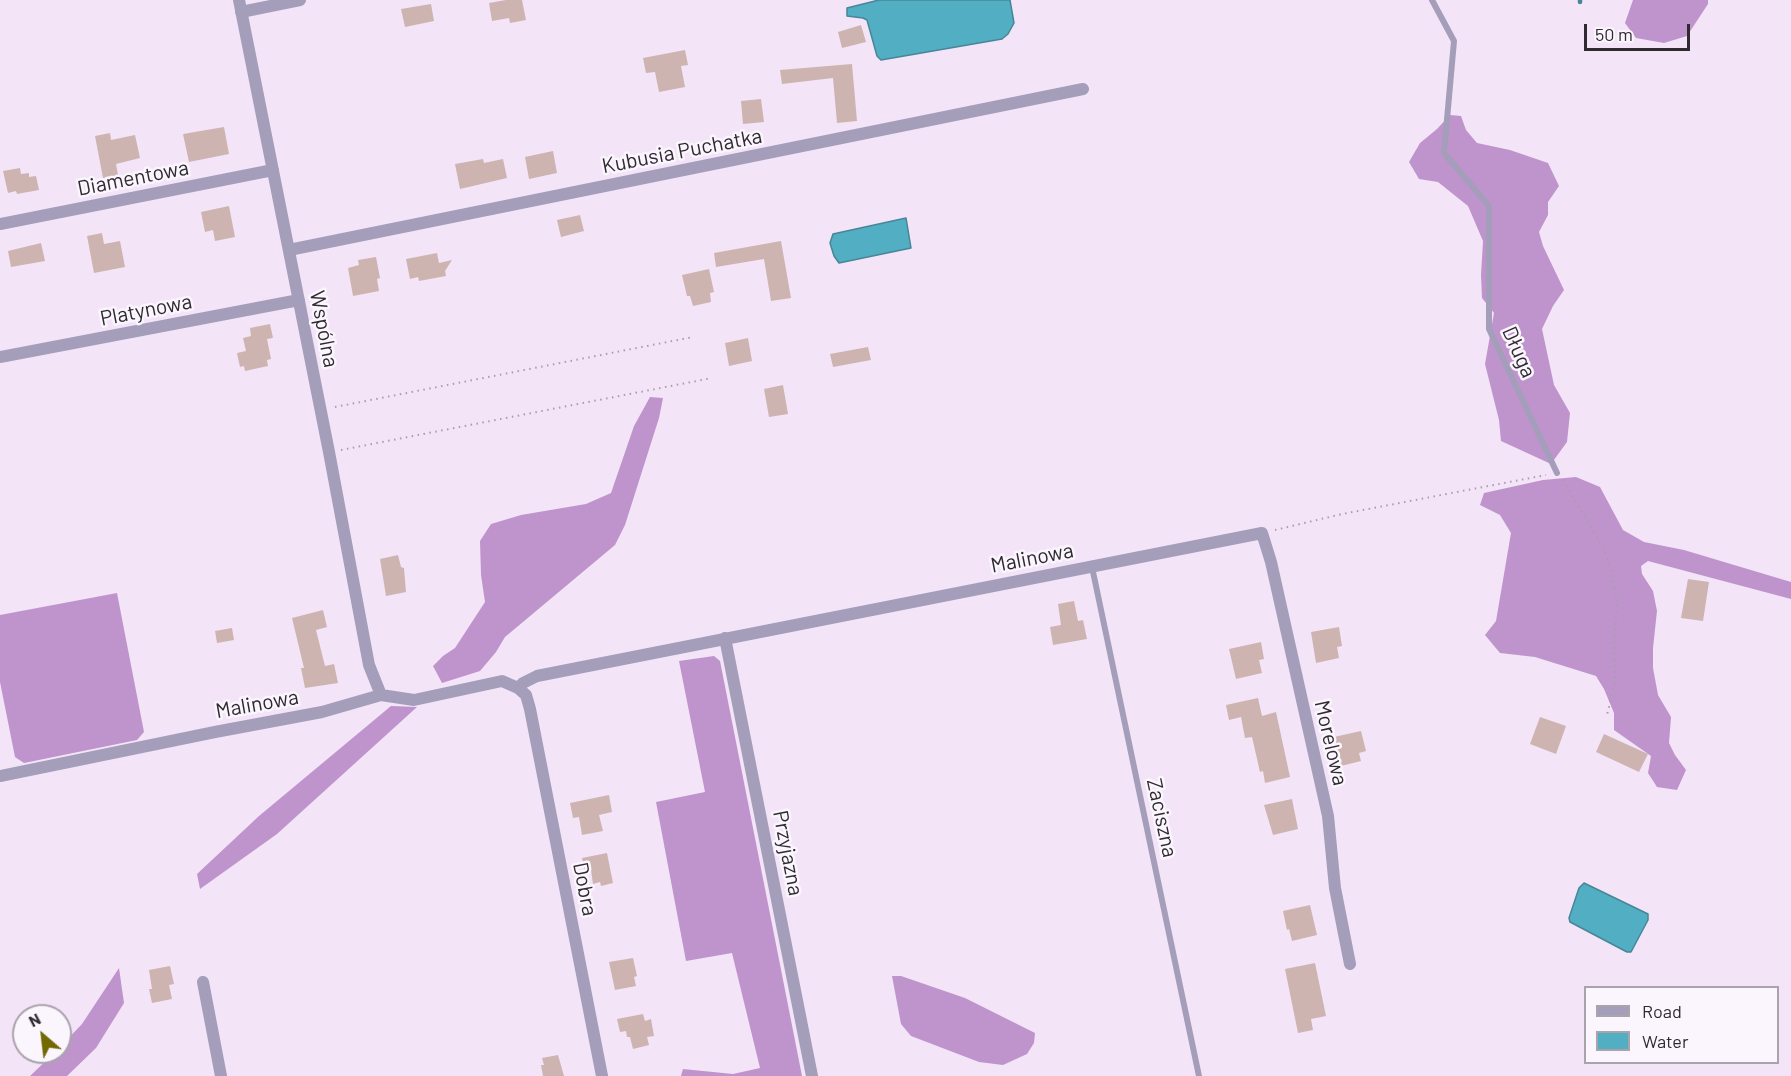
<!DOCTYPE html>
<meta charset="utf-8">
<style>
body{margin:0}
#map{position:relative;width:1791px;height:1076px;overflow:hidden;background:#f3e4f8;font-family:Barlow,sans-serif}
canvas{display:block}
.legend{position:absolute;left:1584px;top:986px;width:195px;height:78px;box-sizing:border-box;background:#fbf5fd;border:2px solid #a9a3ab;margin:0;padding:8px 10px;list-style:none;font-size:18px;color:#2f2930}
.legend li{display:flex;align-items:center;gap:12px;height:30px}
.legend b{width:30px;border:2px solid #a9a3ab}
.north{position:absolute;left:12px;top:1004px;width:60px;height:60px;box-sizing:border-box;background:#fbf5fd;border:2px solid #a9a3ab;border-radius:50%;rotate:332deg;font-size:16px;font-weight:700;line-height:24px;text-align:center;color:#2f2930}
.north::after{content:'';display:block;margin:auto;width:21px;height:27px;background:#726902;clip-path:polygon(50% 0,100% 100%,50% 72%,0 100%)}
.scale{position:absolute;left:1584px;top:24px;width:106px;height:27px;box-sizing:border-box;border:3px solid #2f2930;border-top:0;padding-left:8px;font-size:18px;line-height:21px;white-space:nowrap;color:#2f2930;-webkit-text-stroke:4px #fbf5fd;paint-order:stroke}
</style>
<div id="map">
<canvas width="1791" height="1076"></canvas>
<ul class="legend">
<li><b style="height:8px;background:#a49ebb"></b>Road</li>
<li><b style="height:16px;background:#51aec3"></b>Water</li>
</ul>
<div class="north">N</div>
<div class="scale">50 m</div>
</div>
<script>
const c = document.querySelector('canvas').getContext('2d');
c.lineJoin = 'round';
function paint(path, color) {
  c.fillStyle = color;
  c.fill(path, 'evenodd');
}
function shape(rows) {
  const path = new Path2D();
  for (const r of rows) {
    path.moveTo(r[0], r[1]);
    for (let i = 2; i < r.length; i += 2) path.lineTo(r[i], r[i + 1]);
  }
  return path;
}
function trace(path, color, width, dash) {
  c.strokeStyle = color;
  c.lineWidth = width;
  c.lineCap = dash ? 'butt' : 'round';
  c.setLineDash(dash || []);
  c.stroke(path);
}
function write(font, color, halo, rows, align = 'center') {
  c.font = font + ' Barlow,sans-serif';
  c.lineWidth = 5;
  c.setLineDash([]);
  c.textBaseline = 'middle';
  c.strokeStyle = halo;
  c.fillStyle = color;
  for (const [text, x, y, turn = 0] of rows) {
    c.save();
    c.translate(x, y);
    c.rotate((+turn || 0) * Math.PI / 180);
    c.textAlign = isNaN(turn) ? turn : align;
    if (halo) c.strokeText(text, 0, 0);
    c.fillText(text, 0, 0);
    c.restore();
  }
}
paint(shape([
 [1633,0,1708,0,1708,4,1687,36,1664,43,1636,38,1625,23],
 [1450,115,1461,116,1466,130,1477,143,1510,150,1548,163,1559,186,1548,202,1548,215,1539,232,1543,246,1564,290,1553,306,1542,329,1554,385,1570,413,1567,442,1551,464,1501,441,1499,420,1485,364,1494,313,1482,298,1481,275,1483,241,1468,206,1438,182,1419,179,1409,162,1420,143,1437,129],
 [650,397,663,398,659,418,625,525,615,545,505,637,496,652,480,671,442,683,433,666,443,656,455,648,485,602,481,575,480,541,491,524,521,515,586,504,611,493,634,426],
 [1576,477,1600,487,1623,530,1644,542,1684,550,1791,582,1791,599,1648,561,1641,566,1642,574,1653,591,1657,611,1653,648,1653,668,1658,695,1671,717,1669,743,1675,755,1686,770,1677,790,1657,787,1648,773,1651,756,1614,730,1614,713,1604,689,1596,676,1535,657,1500,653,1485,635,1496,621,1511,533,1500,515,1480,505,1484,493,1543,480],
 [117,593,144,732,137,740,24,763,15,757,0,682,0,615],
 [714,656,720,661,802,1076,681,1076,683,1069,733,1074,760,1068,732,953,686,961,656,802,705,792,679,661],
 [391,706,417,707,277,834,200,889,197,874,259,816],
 [119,968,124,1003,96,1048,67,1076,30,1076,55,1052,60,1052,60,1047,82,1024],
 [892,976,901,976,965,998,1035,1033,1034,1043,1027,1054,1003,1065,979,1062,911,1036,901,1024]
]), '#bf94cc');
const water = shape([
 [879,0,1010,0,1014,23,1008,34,1002,39,881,60,877,56,867,20,863,18,847,16,847,8,879,0],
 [906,218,911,248,839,263,834,256,830,243,833,234,906,218],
 [1584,883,1648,914,1648,920,1631,952,1627,952,1570,922,1569,918,1579,888,1584,883]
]);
paint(water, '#51aec3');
trace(water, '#478697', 1.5);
trace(shape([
 [1580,0,1580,2]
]), '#478697', 4.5);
paint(shape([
 [506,0,522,0,526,20,510,23,509,18,492,21,489,3],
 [431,4,434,21,405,27,401,9],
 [861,25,866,42,842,48,838,32],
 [685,50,688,65,681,66,685,87,659,92,655,72,646,73,643,58],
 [852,64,857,121,837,123,833,78,782,84,780,70],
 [761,99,764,122,743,124,741,101],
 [224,127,229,154,189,162,183,134],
 [110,133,111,140,135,135,140,158,116,164,118,175,103,178,95,136],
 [553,151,557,173,529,179,525,157],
 [483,159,484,163,503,159,507,178,460,189,455,164],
 [20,168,21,174,29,173,29,177,36,176,39,190,17,194,16,191,8,193,3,171],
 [229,206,235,237,215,241,213,230,205,232,201,212],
 [580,215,584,231,561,237,557,220],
 [102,233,104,244,120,241,125,267,94,273,87,236],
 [781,241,791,298,771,301,764,259,716,267,714,253],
 [41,243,45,261,11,267,8,251],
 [437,253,439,263,452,260,445,271,446,276,419,281,418,277,410,279,406,259],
 [376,257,380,278,377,279,379,291,353,296,348,268,359,265,358,260],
 [709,269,714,292,710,293,711,302,693,306,690,296,687,296,682,275],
 [270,324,273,338,267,339,271,359,267,360,268,366,245,371,244,366,240,367,237,353,246,351,243,338,251,336,250,328],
 [748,338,752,361,729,366,725,343],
 [868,347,871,360,833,367,830,354],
 [783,385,788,414,769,417,764,389],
 [398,555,401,567,404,568,406,592,386,596,380,559],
 [1688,579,1709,582,1703,621,1681,618],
 [1074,601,1078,621,1083,620,1087,639,1053,645,1050,627,1061,625,1058,604],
 [323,610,327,627,316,630,325,666,334,664,338,683,305,688,301,668,304,668,292,618],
 [1339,627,1342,646,1337,647,1339,658,1316,663,1311,632],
 [232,628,234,640,217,643,215,631],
 [1261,642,1264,659,1259,660,1262,673,1236,679,1229,649],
 [1258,698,1262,716,1276,712,1290,777,1265,783,1263,771,1260,772,1252,737,1245,738,1241,717,1229,720,1226,705],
 [1540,717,1566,726,1556,754,1530,744],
 [1361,731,1366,751,1359,753,1361,761,1341,766,1334,737],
 [1604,734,1648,754,1639,772,1596,752],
 [609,795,612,812,599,815,603,831,582,835,579,817,573,818,570,803],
 [1292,799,1298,829,1273,835,1264,805],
 [607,853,613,883,601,886,600,882,593,884,591,870,585,871,582,858],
 [1310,905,1317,935,1292,941,1289,929,1287,930,1283,911],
 [633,958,637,976,634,977,636,986,615,990,609,962],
 [1315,963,1326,1016,1311,1019,1313,1030,1298,1033,1285,969],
 [170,966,174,984,169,985,172,999,152,1003,149,989,152,989,149,970],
 [643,1014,645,1021,651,1019,654,1036,647,1037,649,1045,633,1049,630,1037,627,1037,626,1031,620,1032,617,1019],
 [558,1055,564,1076,543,1076,541,1065,544,1065,542,1058]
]), '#ceb4b0');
trace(shape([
 [335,407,693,337],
 [341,450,712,378],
 [1563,480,1604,549,1613,578,1617,605,1614,643,1615,682,1607,715],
 [1275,530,1342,514,1546,475]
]), '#a99dac', 2, [1.5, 4.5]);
trace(shape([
 [1432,0,1454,41,1444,153,1489,206,1489,329,1557,473],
 [1092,567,1199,1076]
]), '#a49ebb', 6);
trace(shape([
 [239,0,329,452,369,665,381,695],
 [241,12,300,0],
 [0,224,273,170],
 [289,250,1083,89],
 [0,357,299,300],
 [725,638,812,1076],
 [518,688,523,683,537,676,1262,533,1271,562,1328,816,1335,888,1350,964],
 [0,776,215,732,322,712,381,695,414,700,502,681,518,688,526,695,530,709,602,1076],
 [203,982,221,1076]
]), '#a49ebb', 12);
write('21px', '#2f2930', '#fbf5fd', [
 ["Kubusia Puchatka",682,151,-11],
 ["Diamentowa",133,178,-11],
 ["Platynowa",146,310,-11],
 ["Wspólna",324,329,79],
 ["Długa",1519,352,66],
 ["Malinowa",1032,558,-11],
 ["Malinowa",257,704,-10],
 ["Morelowa",1331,743,77],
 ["Zaciszna",1162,818,78],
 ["Przyjazna",788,853,79],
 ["Dobra",585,889,79]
]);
</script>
